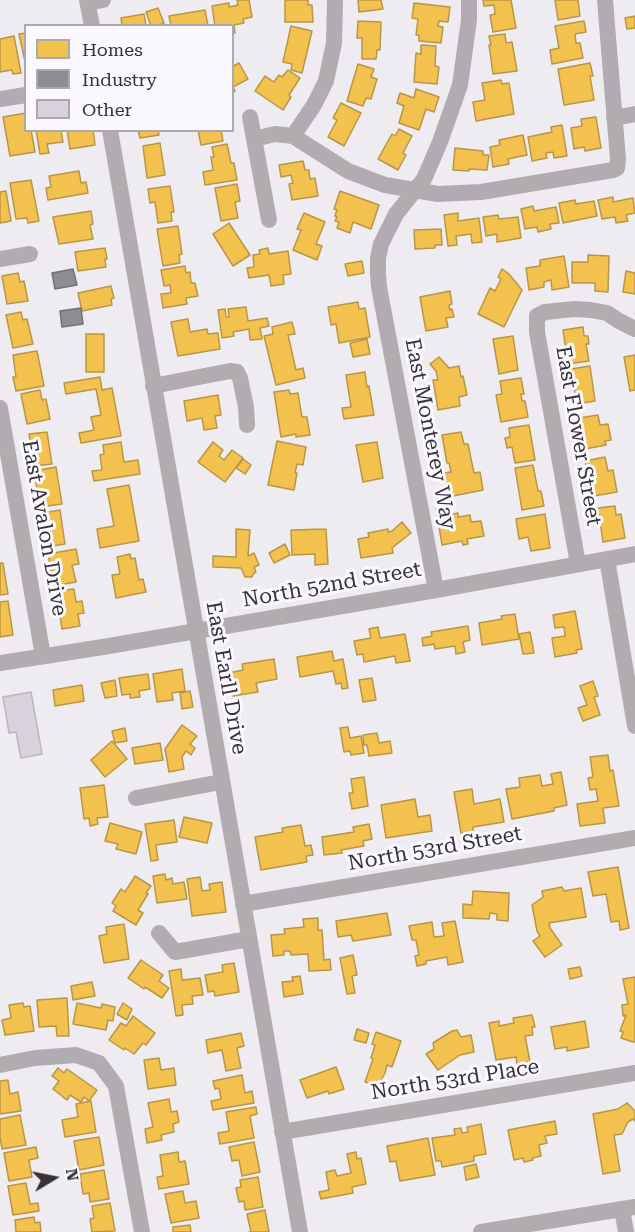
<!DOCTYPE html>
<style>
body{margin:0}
#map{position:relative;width:635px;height:1232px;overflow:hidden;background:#efecf1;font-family:"Roboto Serif",serif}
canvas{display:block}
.legend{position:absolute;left:24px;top:24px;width:210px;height:108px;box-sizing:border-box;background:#fcf8ff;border:2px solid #aca9ae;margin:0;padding:8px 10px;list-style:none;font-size:18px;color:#343235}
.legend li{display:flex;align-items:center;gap:12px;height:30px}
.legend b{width:30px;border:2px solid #aca9ae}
.north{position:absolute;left:24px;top:1148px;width:60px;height:60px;-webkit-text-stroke:4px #fcf8ff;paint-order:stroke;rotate:80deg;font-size:16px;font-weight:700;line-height:24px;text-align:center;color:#343235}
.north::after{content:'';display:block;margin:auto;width:21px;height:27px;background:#343235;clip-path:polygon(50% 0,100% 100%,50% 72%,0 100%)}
</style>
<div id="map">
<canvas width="635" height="1232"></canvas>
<ul class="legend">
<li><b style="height:16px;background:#f2c14e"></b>Homes</li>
<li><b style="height:16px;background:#8d8d92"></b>Industry</li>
<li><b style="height:16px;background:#d7d2db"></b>Other</li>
</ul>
<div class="north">N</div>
</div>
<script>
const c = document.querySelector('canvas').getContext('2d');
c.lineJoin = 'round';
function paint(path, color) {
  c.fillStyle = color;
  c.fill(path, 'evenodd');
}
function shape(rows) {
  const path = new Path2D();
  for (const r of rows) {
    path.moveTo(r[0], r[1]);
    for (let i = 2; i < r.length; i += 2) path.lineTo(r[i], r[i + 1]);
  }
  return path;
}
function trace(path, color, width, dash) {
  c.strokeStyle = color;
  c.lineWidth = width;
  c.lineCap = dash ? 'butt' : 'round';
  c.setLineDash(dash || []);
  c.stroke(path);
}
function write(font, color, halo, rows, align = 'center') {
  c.font = font + ' "Roboto Serif",serif';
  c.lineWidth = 6;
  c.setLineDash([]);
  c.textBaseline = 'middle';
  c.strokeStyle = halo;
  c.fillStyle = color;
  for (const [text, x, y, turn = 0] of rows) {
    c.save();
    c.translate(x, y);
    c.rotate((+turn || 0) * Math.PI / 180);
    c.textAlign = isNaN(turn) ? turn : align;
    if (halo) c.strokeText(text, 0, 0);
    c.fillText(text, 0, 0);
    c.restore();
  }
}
const homes = shape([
 [237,0,249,0,252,17,243,19,244,23,234,25,235,33,232,33,232,26,215,26,212,6,229,3,229,7,238,5,237,0],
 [285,0,308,0,308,5,312,5,313,22,285,22,285,0],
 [358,0,381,0,383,9,359,12,358,0],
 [483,0,511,0,516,28,493,32,490,15,495,14,494,5,484,6,483,0],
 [555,0,578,0,580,16,558,20,555,0],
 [414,3,450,7,448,22,439,21,438,26,443,27,441,43,419,41,419,35,416,35,418,19,412,18,414,3],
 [158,8,164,23,158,26,151,26,146,12,158,8],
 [205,10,208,26,171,26,169,16,205,10],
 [144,14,146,26,122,26,121,18,144,14],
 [635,16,635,28,627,29,625,18,635,16],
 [358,21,381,22,380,50,377,50,376,59,362,59,362,38,357,38,358,21],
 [584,21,586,32,575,34,576,43,580,43,583,58,552,64,550,50,559,48,555,26,584,21],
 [291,26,312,31,302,73,291,70,292,64,283,62,291,26],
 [26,33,26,66,19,34,26,33],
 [505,34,506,43,512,42,517,71,493,74,489,45,491,45,489,36,505,34],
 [14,36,21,73,13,74,12,70,0,72,0,39,14,36],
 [421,45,436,46,435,66,439,67,437,84,414,82,416,53,421,54,421,45],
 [239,63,248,79,233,87,235,91,232,93,232,67,239,63],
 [590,63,593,76,590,76,594,100,564,105,558,69,590,63],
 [358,64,374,69,371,77,377,79,371,99,366,98,363,106,347,101,358,64],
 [288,70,300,78,289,95,291,97,283,110,255,91,265,76,274,82,279,75,282,77,288,70],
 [501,80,502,84,509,83,514,114,476,121,473,102,485,100,482,83,501,80],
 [416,89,439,97,434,112,426,109,419,130,399,123,404,106,397,103,400,93,414,98,416,89],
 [341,103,361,113,344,146,328,137,337,120,333,118,341,103],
 [26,113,26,130,31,130,35,152,10,156,3,117,26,113],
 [596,117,601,148,585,151,584,147,574,149,571,128,582,126,581,119,596,117],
 [562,125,567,156,554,158,553,152,546,153,547,158,532,161,528,137,552,132,551,127,562,125],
 [399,129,412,136,403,153,406,155,398,170,378,159,392,134,395,136,399,129],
 [36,130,61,130,63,142,47,144,49,153,40,154,36,130],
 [67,130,93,130,95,145,70,149,67,130],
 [138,130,158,130,159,135,140,138,138,130],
 [198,130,221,130,223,141,201,145,198,130],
 [523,135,527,155,508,159,509,164,493,167,490,147,500,145,499,140,523,135],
 [160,143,165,175,147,178,143,146,160,143],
 [227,144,231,163,234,163,237,180,205,185,203,172,213,170,211,157,214,157,212,147,227,144],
 [455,148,483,151,483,155,489,155,487,170,469,169,469,171,453,170,455,148],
 [303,161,305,170,309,170,310,179,315,178,318,196,292,200,289,184,293,183,291,175,281,177,279,165,303,161],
 [79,171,81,183,86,182,88,193,48,200,46,188,51,187,49,176,79,171],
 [31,180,39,221,28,223,27,218,16,219,10,183,31,180],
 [237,184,240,201,235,202,238,218,221,221,215,188,237,184],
 [170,186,174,212,171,212,172,221,158,223,155,202,150,203,148,189,170,186],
 [6,191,11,221,0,223,0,192,6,191],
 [340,191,379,205,371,229,353,222,350,233,337,228,339,222,335,221,337,217,335,216,337,210,334,209,340,191],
 [613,197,613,202,633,198,635,213,626,215,628,221,616,223,615,217,602,219,598,200,613,197],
 [575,200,576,204,594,201,597,216,563,223,559,203,575,200],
 [533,206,534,211,556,207,559,223,550,224,551,229,538,232,537,227,525,229,521,209,533,206],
 [91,211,93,224,90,225,93,239,59,244,53,217,91,211],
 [304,213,325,222,316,244,322,246,317,260,293,250,301,230,297,229,304,213],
 [458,213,458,221,479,218,482,242,472,243,471,234,456,236,457,245,448,246,444,215,458,213],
 [498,215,499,219,518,217,521,238,497,242,497,234,486,236,483,217,498,215],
 [229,223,250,255,233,266,213,234,229,223],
 [178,226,182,254,179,255,180,263,163,266,157,229,178,226],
 [441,229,442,245,435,245,435,248,415,249,414,230,441,229],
 [105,248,107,259,105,259,106,267,78,271,75,252,105,248],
 [268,248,269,254,288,251,291,274,283,275,284,284,271,286,269,275,249,278,247,268,254,267,253,255,260,254,259,250,268,248],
 [588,255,609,256,608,292,595,291,595,283,572,283,572,262,588,262,588,255],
 [564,256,569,287,552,290,551,280,544,282,544,287,529,290,526,268,540,266,540,260,564,256],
 [362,261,364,273,348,276,345,264,362,261],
 [185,266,186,273,190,272,191,283,195,283,198,296,186,298,187,304,163,308,161,294,171,293,170,285,164,286,161,270,185,266],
 [502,269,509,274,522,290,504,327,478,314,490,288,495,291,501,279,498,277,502,269],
 [626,271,635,273,635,294,623,292,626,271],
 [18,273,20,282,24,281,28,301,7,304,2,276,18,273],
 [111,286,114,298,111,299,112,305,82,311,78,293,111,286],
 [450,291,452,304,449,305,450,310,452,309,454,317,446,318,448,327,426,331,420,297,450,291],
 [358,302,359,309,365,308,370,337,339,343,336,324,331,325,328,307,358,302],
 [246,307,248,321,267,318,269,326,260,328,262,339,250,340,249,329,233,332,234,336,222,338,218,310,225,309,226,317,229,317,228,309,246,307],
 [21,312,23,320,27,319,33,344,13,348,6,315,21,312],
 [188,319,190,332,207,329,208,334,218,333,220,349,178,356,171,322,188,319],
 [292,322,295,334,288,335,296,370,303,368,305,378,276,385,264,336,273,334,272,327,292,322],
 [583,327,584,336,588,336,589,344,586,344,589,361,568,364,563,330,583,327],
 [86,334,104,334,104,372,86,372,86,334],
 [513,336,518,370,499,374,493,339,513,336],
 [367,339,370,354,353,357,350,343,367,339],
 [37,351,44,386,16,391,13,377,16,377,13,355,37,351],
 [635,355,635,390,630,391,624,357,635,355],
 [439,357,449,368,459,366,461,377,463,376,467,395,459,397,460,406,438,410,433,380,438,380,436,371,430,364,439,357],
 [590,366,595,401,577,404,571,369,590,366],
 [365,372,367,387,369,386,374,415,344,419,342,408,351,407,346,375,365,372],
 [100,377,102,390,112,388,121,436,81,443,79,433,94,430,91,417,101,415,96,389,66,394,64,383,100,377],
 [521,378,524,394,521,394,522,401,525,401,528,417,501,422,496,395,502,394,500,381,521,378],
 [40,390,42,400,46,399,50,419,27,424,21,394,40,390],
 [289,390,290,394,298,393,302,417,307,417,310,435,296,437,296,434,281,437,274,392,289,390],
 [218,395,221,415,215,416,217,428,204,430,202,418,187,421,184,401,218,395],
 [598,415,600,425,608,424,611,440,605,441,606,445,585,449,579,418,598,415],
 [529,425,535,460,515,463,512,447,507,448,505,438,510,437,509,428,529,425],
 [47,432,52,464,34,466,29,434,47,432],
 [461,432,464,444,468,444,474,473,480,472,483,490,448,497,444,473,451,472,449,463,447,463,442,435,461,432],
 [277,441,306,447,303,465,297,464,295,473,297,473,294,490,268,485,277,441],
 [121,442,124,462,138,460,140,474,94,481,92,471,102,470,100,455,104,454,103,445,121,442],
 [213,442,223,450,219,456,224,460,232,450,243,458,225,482,198,462,213,442],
 [377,442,383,478,363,482,356,445,377,442],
 [605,457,608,471,613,470,617,492,588,497,585,482,589,481,585,461,605,457],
 [243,459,251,465,245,474,236,468,243,459],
 [533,465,538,491,541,491,544,506,522,510,515,468,533,465],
 [56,467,62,504,40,507,34,471,56,467],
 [129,485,139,541,100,548,97,529,114,526,107,489,129,485],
 [615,506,616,515,621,514,625,538,603,542,598,508,615,506],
 [448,507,449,515,458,513,458,517,470,515,471,522,481,521,484,536,467,539,468,544,463,545,462,541,442,545,436,509,448,507],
 [60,510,65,544,52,546,51,536,47,537,43,513,60,510],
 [545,514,550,548,531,551,528,537,519,539,516,519,545,514],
 [402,522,411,533,392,548,393,553,361,558,358,539,369,537,368,533,388,529,388,532,392,531,402,522],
 [236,529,250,530,248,556,254,553,259,565,254,567,256,572,254,573,252,577,245,577,241,568,213,567,213,556,236,557,236,529],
 [326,529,328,564,315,565,315,554,292,555,291,530,326,529],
 [285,544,290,555,274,563,269,553,285,544],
 [76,549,79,564,72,565,76,582,54,586,48,554,76,549],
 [130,554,131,559,135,558,139,580,143,579,146,592,116,598,112,575,120,574,117,557,130,554],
 [0,563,3,563,8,594,0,595,0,563],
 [74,589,76,602,82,601,84,613,78,614,80,626,62,629,56,591,74,589],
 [8,601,13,635,0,637,0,602,8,601],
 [575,611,582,649,576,650,577,653,555,657,552,638,565,636,564,627,555,628,553,615,575,611],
 [515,614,519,639,482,645,479,623,502,619,501,616,515,614],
 [468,626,470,640,463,642,465,652,456,654,455,646,435,649,434,644,423,646,422,638,432,636,431,632,468,626],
 [378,627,380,638,405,634,410,661,396,663,395,656,364,662,363,654,357,655,354,641,371,638,369,629,378,627],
 [530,632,534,653,523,654,519,634,530,632],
 [332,651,334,661,343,659,348,688,342,689,341,683,336,684,333,671,300,677,297,657,332,651],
 [274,659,277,679,256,683,258,692,233,696,229,673,243,670,242,664,274,659],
 [182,669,185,691,172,693,173,700,157,702,153,674,182,669],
 [148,674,150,689,139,691,140,697,130,698,130,694,122,695,119,678,148,674],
 [372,678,376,700,363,702,359,680,372,678],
 [115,680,117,696,105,698,101,683,115,680],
 [593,681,598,696,594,697,600,715,583,721,578,708,587,705,580,686,593,681],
 [82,685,84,701,55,706,53,690,82,685],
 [190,691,193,707,182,709,180,693,190,691],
 [182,725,197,736,190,744,195,748,191,755,186,751,182,757,184,769,169,772,165,749,182,725],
 [348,727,350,738,361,736,364,753,351,755,350,751,344,752,340,728,348,727],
 [125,728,127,741,115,743,112,731,125,728],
 [377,733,379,743,390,741,392,753,369,756,367,745,364,745,363,735,377,733],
 [112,741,127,759,105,777,91,760,112,741],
 [160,743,163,760,135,764,132,748,160,743],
 [608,755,610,771,613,770,619,806,603,808,605,823,580,826,577,804,598,801,596,789,590,790,588,778,593,777,590,757,608,755],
 [561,772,567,805,554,808,554,811,512,819,506,789,520,787,519,778,540,775,542,786,553,784,551,774,561,772],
 [364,777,368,806,352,809,349,793,353,793,351,779,364,777],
 [104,785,108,817,97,818,98,824,90,826,89,818,84,819,80,788,104,785],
 [472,789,474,804,500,799,504,822,473,827,473,831,461,833,454,792,472,789],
 [415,799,418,817,430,815,432,831,386,838,381,805,415,799],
 [184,817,212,823,207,843,179,837,184,817],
 [174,820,177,842,156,845,158,860,151,861,145,824,174,820],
 [110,823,142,832,136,854,116,849,118,844,105,841,110,823],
 [369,824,372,839,363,841,364,846,341,850,342,853,324,855,322,837,354,832,353,827,369,824],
 [301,825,305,846,311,845,313,855,306,856,307,862,261,870,255,837,283,832,282,828,301,825],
 [618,867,629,928,620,930,619,921,611,922,606,894,593,896,588,872,618,867],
 [165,874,166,880,172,878,173,884,184,882,187,899,157,903,153,876,165,874],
 [135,876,151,886,146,893,148,894,138,910,143,913,136,925,113,911,116,906,112,903,121,889,125,892,135,876],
 [200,877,202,891,210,890,209,884,222,882,226,912,192,916,187,879,200,877],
 [562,887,564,891,581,888,586,917,549,923,550,928,562,945,545,957,533,941,540,936,537,931,532,905,543,897,542,891,562,887],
 [473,891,509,893,508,921,497,920,497,914,490,913,489,919,463,918,463,904,472,905,473,891],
 [387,913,391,935,353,941,351,935,338,937,336,921,387,913],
 [318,918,318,930,322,930,324,960,330,959,331,970,309,971,308,954,291,955,290,951,284,951,284,955,273,956,271,935,285,934,284,929,304,927,303,919,318,918],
 [455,921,463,962,448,965,447,957,426,961,426,964,417,966,415,956,419,955,416,940,412,940,409,926,432,922,434,937,444,936,442,923,455,921],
 [124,924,129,959,104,963,99,936,107,934,106,927,124,924],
 [353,955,357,975,352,976,355,993,347,994,340,958,353,955],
 [141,960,163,975,159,981,169,988,162,998,145,987,144,989,128,978,141,960],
 [234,963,239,992,215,996,214,991,208,992,205,975,223,972,222,965,234,963],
 [580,967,582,976,570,979,568,969,580,967],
 [181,969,182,980,200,978,203,995,192,996,193,1004,182,1005,183,1015,176,1016,169,971,181,969],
 [300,976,303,994,284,997,282,982,293,981,292,977,300,976],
 [635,977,635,1042,633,1042,621,1038,623,1032,620,1031,626,1015,623,1016,622,1005,628,1004,623,979,635,977],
 [92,982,95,996,73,1000,71,986,92,982],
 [67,998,69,1036,57,1036,56,1026,39,1027,37,1000,67,998],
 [23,1003,24,1007,30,1006,34,1031,5,1035,2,1020,11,1018,9,1005,23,1003],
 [77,1003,101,1008,102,1004,115,1007,113,1021,108,1020,106,1030,73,1024,77,1003],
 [123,1003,132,1009,127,1020,117,1014,123,1003],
 [532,1015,535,1027,532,1027,533,1035,525,1036,530,1062,517,1065,516,1057,496,1060,489,1023,499,1021,499,1026,514,1023,513,1018,532,1015],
 [133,1016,155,1033,146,1045,143,1043,134,1054,125,1048,124,1050,109,1040,121,1023,126,1026,133,1016],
 [585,1021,589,1047,567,1051,567,1047,555,1049,551,1027,585,1021],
 [357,1029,369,1033,366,1043,354,1040,357,1029],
 [457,1030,461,1037,471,1035,474,1052,460,1055,438,1070,426,1054,434,1049,433,1043,452,1031,457,1030],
 [376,1032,401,1041,392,1067,387,1065,385,1073,378,1086,365,1082,373,1059,371,1058,375,1045,372,1044,376,1032],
 [241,1033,244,1046,237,1048,241,1068,226,1071,222,1050,208,1053,206,1040,241,1033],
 [159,1058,161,1070,174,1068,176,1085,148,1089,144,1060,159,1058],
 [336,1067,344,1089,329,1094,328,1091,307,1098,300,1080,336,1067],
 [58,1068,64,1073,67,1069,97,1090,89,1101,84,1097,81,1102,70,1095,67,1100,53,1089,59,1081,52,1076,58,1068],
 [242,1075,245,1093,252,1091,254,1103,213,1110,211,1101,221,1099,219,1088,215,1089,213,1081,242,1075],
 [8,1080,10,1094,18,1092,21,1111,0,1114,0,1081,8,1080],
 [169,1099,171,1112,177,1111,179,1122,173,1124,174,1132,161,1135,162,1140,147,1143,145,1129,153,1127,148,1103,169,1099],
 [91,1101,96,1132,65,1137,62,1120,78,1117,76,1104,91,1101],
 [627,1103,635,1111,635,1121,633,1119,628,1122,622,1134,614,1135,620,1171,603,1174,593,1114,618,1109,627,1103],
 [256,1107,257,1114,250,1116,254,1138,220,1144,218,1133,229,1131,226,1112,256,1107],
 [20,1115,26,1145,2,1149,0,1137,0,1119,20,1115],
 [555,1121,557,1134,545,1136,547,1143,539,1145,541,1156,532,1158,533,1160,524,1162,523,1158,514,1160,508,1130,555,1121],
 [481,1124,486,1154,474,1156,474,1161,442,1167,441,1161,436,1161,432,1138,455,1135,454,1129,461,1128,462,1133,468,1132,467,1127,481,1124],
 [99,1137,104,1165,79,1170,74,1141,99,1137],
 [428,1138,435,1175,400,1181,396,1161,390,1162,387,1146,428,1138],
 [254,1142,260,1172,242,1176,239,1160,232,1161,229,1147,254,1142],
 [36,1147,38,1158,29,1160,32,1177,9,1181,4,1153,36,1147],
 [178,1152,179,1162,185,1161,189,1184,159,1189,157,1177,163,1176,160,1155,178,1152],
 [356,1152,357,1159,361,1158,366,1184,352,1187,353,1193,321,1199,319,1192,329,1190,326,1172,335,1170,337,1176,351,1173,347,1154,356,1152],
 [476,1164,479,1177,466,1180,464,1167,476,1164],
 [104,1170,109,1199,90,1202,89,1193,83,1194,80,1174,104,1170],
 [258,1177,263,1207,245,1210,244,1201,239,1202,236,1188,241,1187,240,1180,258,1177],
 [26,1183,30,1204,38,1203,39,1211,13,1215,8,1186,26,1183],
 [183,1191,185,1203,196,1201,199,1218,171,1223,165,1194,183,1191],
 [110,1203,115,1231,92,1232,90,1219,94,1218,92,1206,110,1203],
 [265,1210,269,1232,249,1232,251,1232,247,1214,265,1210],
 [34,1217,35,1223,40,1222,41,1232,16,1232,15,1220,34,1217],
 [190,1225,191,1232,173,1232,173,1227,190,1225]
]);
paint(homes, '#f2c14e');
trace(homes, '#b99646', 1.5);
const industry = shape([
 [73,269,77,285,55,289,52,273,73,269],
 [81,308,83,324,62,327,60,311,81,308]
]);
paint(industry, '#8d8d92');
trace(industry, '#727276', 1.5);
const building = shape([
 [31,692,42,754,21,758,16,732,9,733,3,697,31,692]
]);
paint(building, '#d7d2db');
trace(building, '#bab8bb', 1.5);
trace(shape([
 [87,0,92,26],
 [88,3,103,0],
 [0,99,26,95],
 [250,117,269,220],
 [614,118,635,114],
 [110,130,300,1232],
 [293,136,314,105,326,81,334,43,335,0],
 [254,139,275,134,293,136,348,171,385,185,438,194,481,192,613,170,617,168,618,159,605,0],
 [0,259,30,254],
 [153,386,230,371,237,372,240,378,246,407,247,425],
 [0,408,43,656],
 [607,559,635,726],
 [578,564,537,332,537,316,545,312,574,309,591,310,607,313,619,321,635,329],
 [436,590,379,287,378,273,378,258,381,244,396,214,424,179,440,142,460,85,469,20,469,0],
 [0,663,103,647,436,590,635,554],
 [136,798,221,782],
 [243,904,635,838],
 [159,933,175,952,249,939],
 [0,1065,35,1058,76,1055,99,1063,116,1086,142,1232],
 [282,1132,635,1073],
 [622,1209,626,1232],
 [481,1232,635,1207]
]), '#b1acb0', 16);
write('21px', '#343235', '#fcf8ff', [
 ["East Monterey Way",430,434,79],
 ["East Flower Street",578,436,80],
 ["East Avalon Drive",44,528,80],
 ["North 52nd Street",332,585,-10],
 ["East Earll Drive",226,678,80],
 ["North 53rd Street",435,849,-10],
 ["North 53rd Place",455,1080,-9]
]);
</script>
